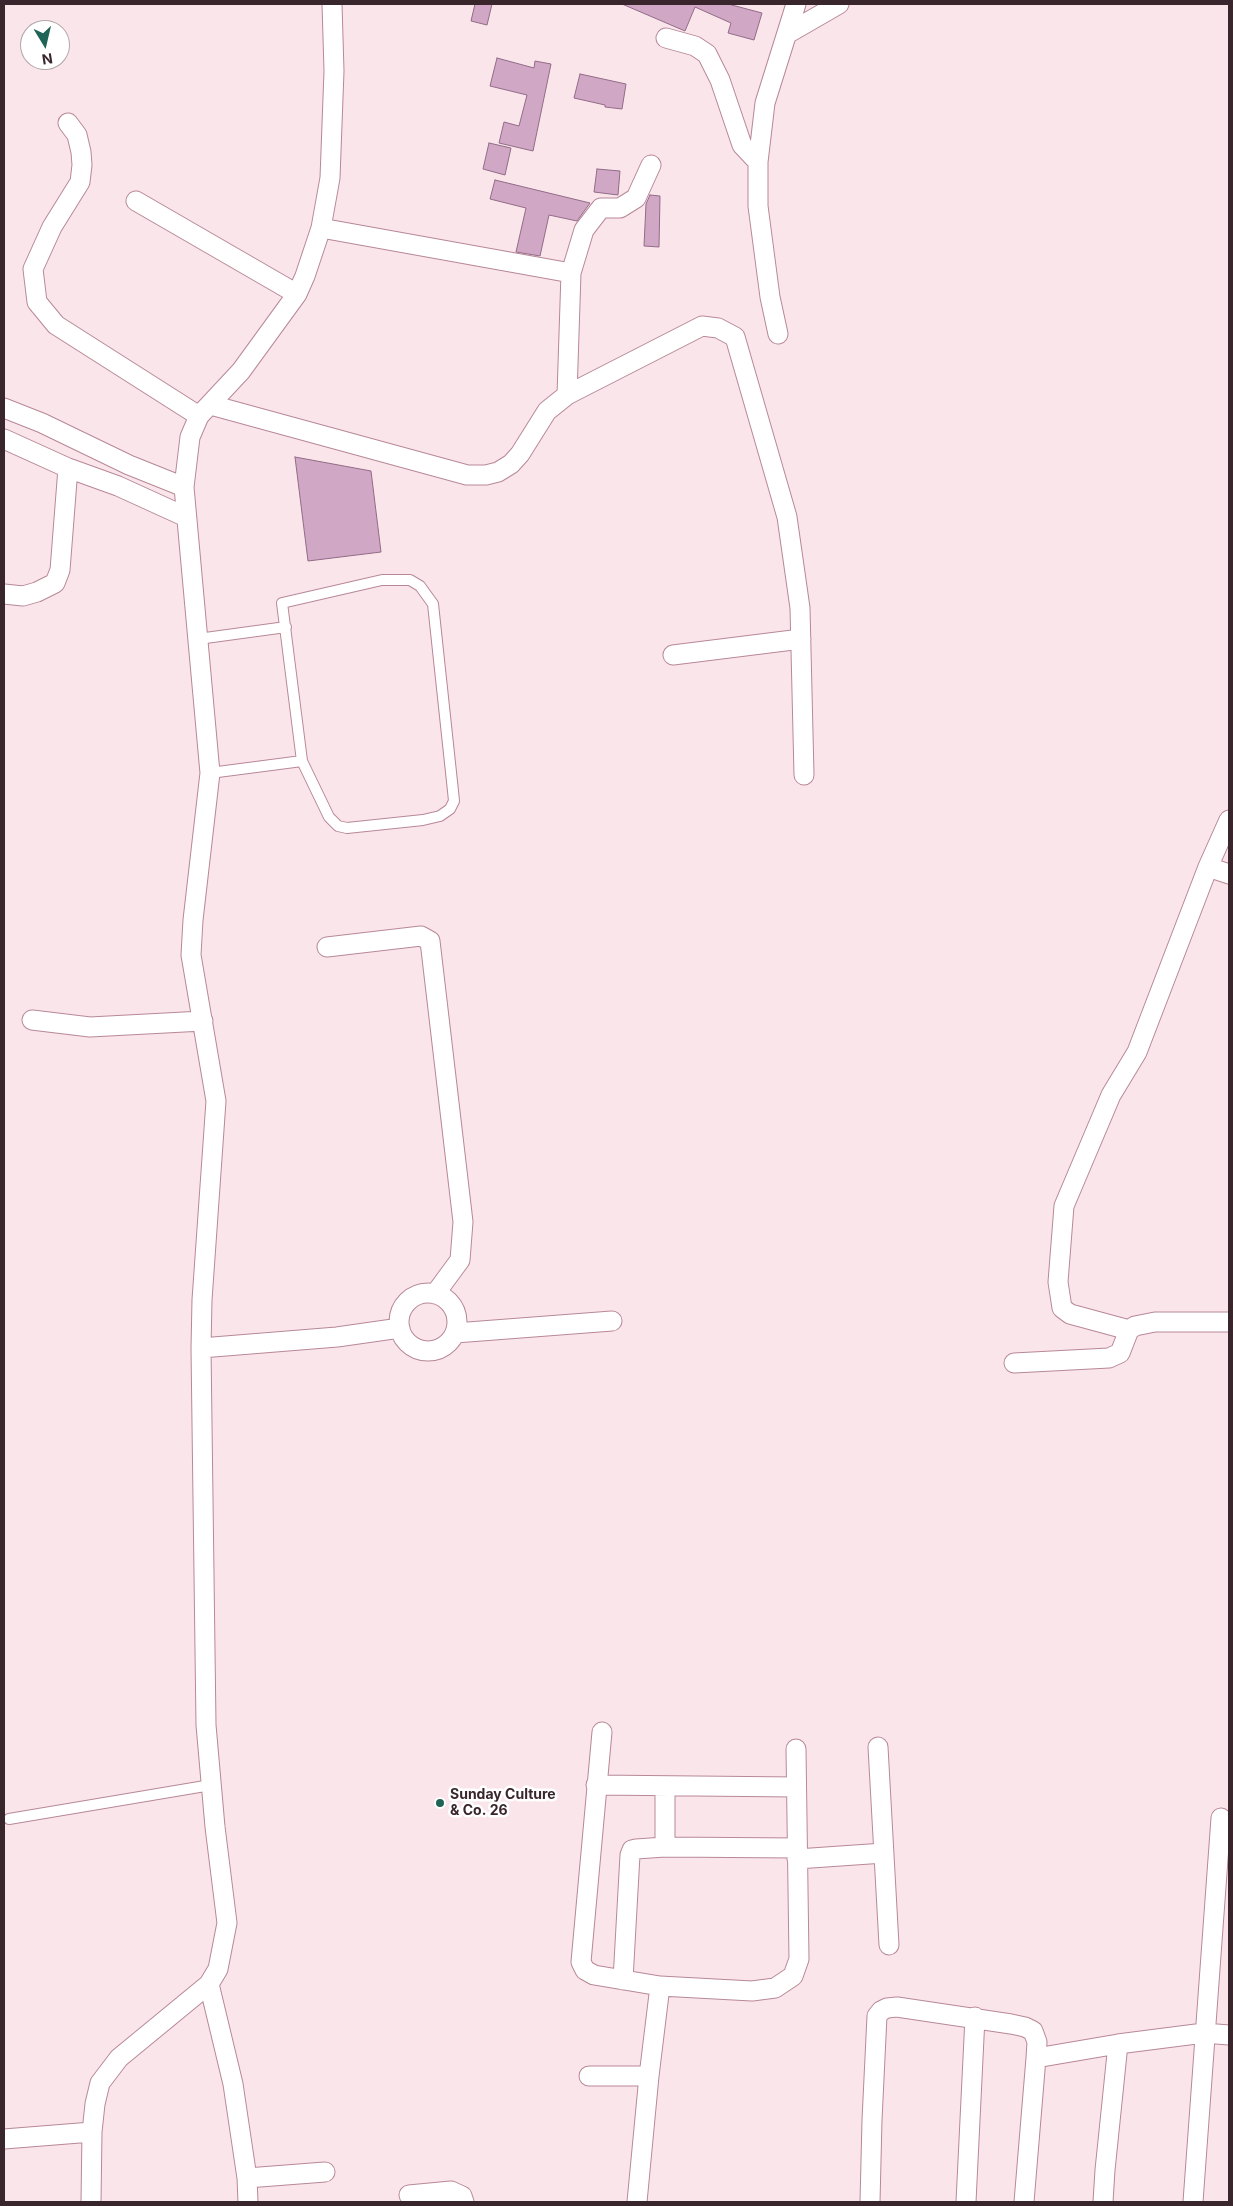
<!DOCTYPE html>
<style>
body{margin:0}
#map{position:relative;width:1233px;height:2206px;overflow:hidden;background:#fae5eb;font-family:Inter,sans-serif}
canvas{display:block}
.frame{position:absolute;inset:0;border:5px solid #39252c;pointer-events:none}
.north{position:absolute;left:20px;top:20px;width:50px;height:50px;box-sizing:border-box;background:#fff;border:1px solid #b0a8ab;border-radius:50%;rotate:171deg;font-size:14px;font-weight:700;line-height:20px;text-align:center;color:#39252c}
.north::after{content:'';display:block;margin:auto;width:18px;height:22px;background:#1f6456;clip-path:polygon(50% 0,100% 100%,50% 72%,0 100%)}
</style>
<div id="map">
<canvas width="1233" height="2206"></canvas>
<div class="frame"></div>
<div class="north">N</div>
</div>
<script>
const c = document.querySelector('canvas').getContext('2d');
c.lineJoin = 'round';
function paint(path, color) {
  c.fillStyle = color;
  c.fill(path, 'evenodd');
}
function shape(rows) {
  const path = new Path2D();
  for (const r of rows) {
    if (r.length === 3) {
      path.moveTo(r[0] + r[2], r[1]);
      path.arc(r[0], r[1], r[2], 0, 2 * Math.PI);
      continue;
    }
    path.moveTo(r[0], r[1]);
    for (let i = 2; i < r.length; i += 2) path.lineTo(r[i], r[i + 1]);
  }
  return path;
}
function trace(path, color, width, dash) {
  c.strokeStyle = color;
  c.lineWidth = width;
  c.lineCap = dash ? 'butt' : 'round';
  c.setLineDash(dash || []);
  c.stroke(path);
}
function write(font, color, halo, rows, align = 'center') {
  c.font = font + ' Inter,sans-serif';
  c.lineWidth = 5;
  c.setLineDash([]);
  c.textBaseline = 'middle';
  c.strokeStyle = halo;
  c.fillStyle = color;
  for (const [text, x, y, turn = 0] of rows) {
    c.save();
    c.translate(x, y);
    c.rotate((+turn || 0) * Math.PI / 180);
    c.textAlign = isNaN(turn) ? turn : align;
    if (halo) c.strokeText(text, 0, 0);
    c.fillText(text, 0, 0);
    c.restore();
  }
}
const building = shape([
 [475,4,492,4,487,25,471,21,475,4],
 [622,4,728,4,762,13,754,40,728,33,731,23,695,7,685,31,622,4],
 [497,58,534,68,535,61,551,64,533,151,499,143,504,122,519,126,527,95,490,86,497,58],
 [580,74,626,84,622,109,605,107,605,105,574,98,580,74],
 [489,143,511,148,505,175,483,169,489,143],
 [597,169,620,171,618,195,594,192,597,169],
 [495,180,590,203,577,221,549,215,540,256,516,252,526,208,490,199,495,180],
 [650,195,660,196,659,247,644,246,646,204,650,195],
 [295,457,371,471,381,552,308,561,295,457]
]);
paint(building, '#d0a7c4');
trace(building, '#926b87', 1);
const service = shape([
 [198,639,286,627],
 [210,773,302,761,282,603,382,580,410,580,420,586,433,604,453,791,454,801,450,809,440,816,423,820,347,828,338,826,329,817,302,761],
 [9,1819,211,1785]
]);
const minor = shape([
 [787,34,839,4],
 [666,38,695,46,707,54,720,80,742,145,758,162],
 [68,123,77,135,81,152,82,165,80,182,52,227,33,269,37,302,56,325,199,416],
 [136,201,297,294],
 [321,228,571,273,567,395],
 [571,273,584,230,601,208,620,208,636,198,651,165],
 [778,334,770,297,758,206,758,162,765,103,796,4],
 [211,405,467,475,486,475,498,472,511,464,520,454,547,411,567,395,702,326,718,328,735,337,787,517,800,608,804,775],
 [4,408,42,423,129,465,184,487],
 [4,439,68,468,60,570,55,583,37,592,23,596,4,594],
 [68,468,118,486,186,517],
 [673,655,801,639],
 [1208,867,1229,874],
 [327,947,421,936,430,941,463,1222,460,1260,435,1294],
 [32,1020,90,1027,203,1021],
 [428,1322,29],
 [1129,1330,1070,1314,1062,1308,1058,1282,1064,1206,1111,1095,1137,1052,1208,867,1229,820],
 [455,1333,612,1321],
 [201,1348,337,1337,400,1328],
 [1014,1363,1109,1358,1120,1353,1129,1330,1135,1326,1155,1322,1229,1322],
 [602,1732,581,1962,585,1970,594,1975,660,1986,649,2076,637,2202],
 [878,1747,889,1945],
 [596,1785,796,1787],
 [665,1847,797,1848],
 [797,1859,884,1853],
 [623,1980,630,1855,632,1850,636,1849,665,1847,665,1786],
 [209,1984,233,2084,247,2178,248,2202],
 [660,1986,752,1991,775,1988,793,1976,799,1959,796,1749],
 [1036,2058,1118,2044,1204,2033,1229,2035],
 [589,2076,649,2076],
 [4,2139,92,2132],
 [247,2178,325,2172],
 [409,2195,451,2191,462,2196,464,2202],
 [91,2202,92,2132,95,2104,100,2083,119,2058,209,1984,218,1969,227,1923,215,1827,206,1725,201,1348,202,1300,216,1101,191,955,193,920,210,773,184,487,190,437,199,416,241,371,297,294,305,276,321,228,330,178,334,71,332,4],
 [870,2202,872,2120,877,2016,881,2011,887,2008,897,2007,1011,2024,1025,2027,1033,2031,1037,2042,1036,2058,1024,2202],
 [966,2202,975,2017],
 [1103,2202,1105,2170,1118,2044],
 [1193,2202,1221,1818]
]);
trace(service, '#b88898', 12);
trace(minor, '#b88898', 21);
trace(service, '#fff', 10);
trace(minor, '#fff', 19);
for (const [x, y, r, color] of [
 [440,1803,5,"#1f6456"]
]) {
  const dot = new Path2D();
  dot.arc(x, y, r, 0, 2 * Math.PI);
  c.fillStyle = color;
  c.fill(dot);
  trace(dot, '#fff', 2);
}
write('bold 14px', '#39252c', '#fff', [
 ["Sunday Culture",450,1795],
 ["& Co. 26",450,1811]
], 'left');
</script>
